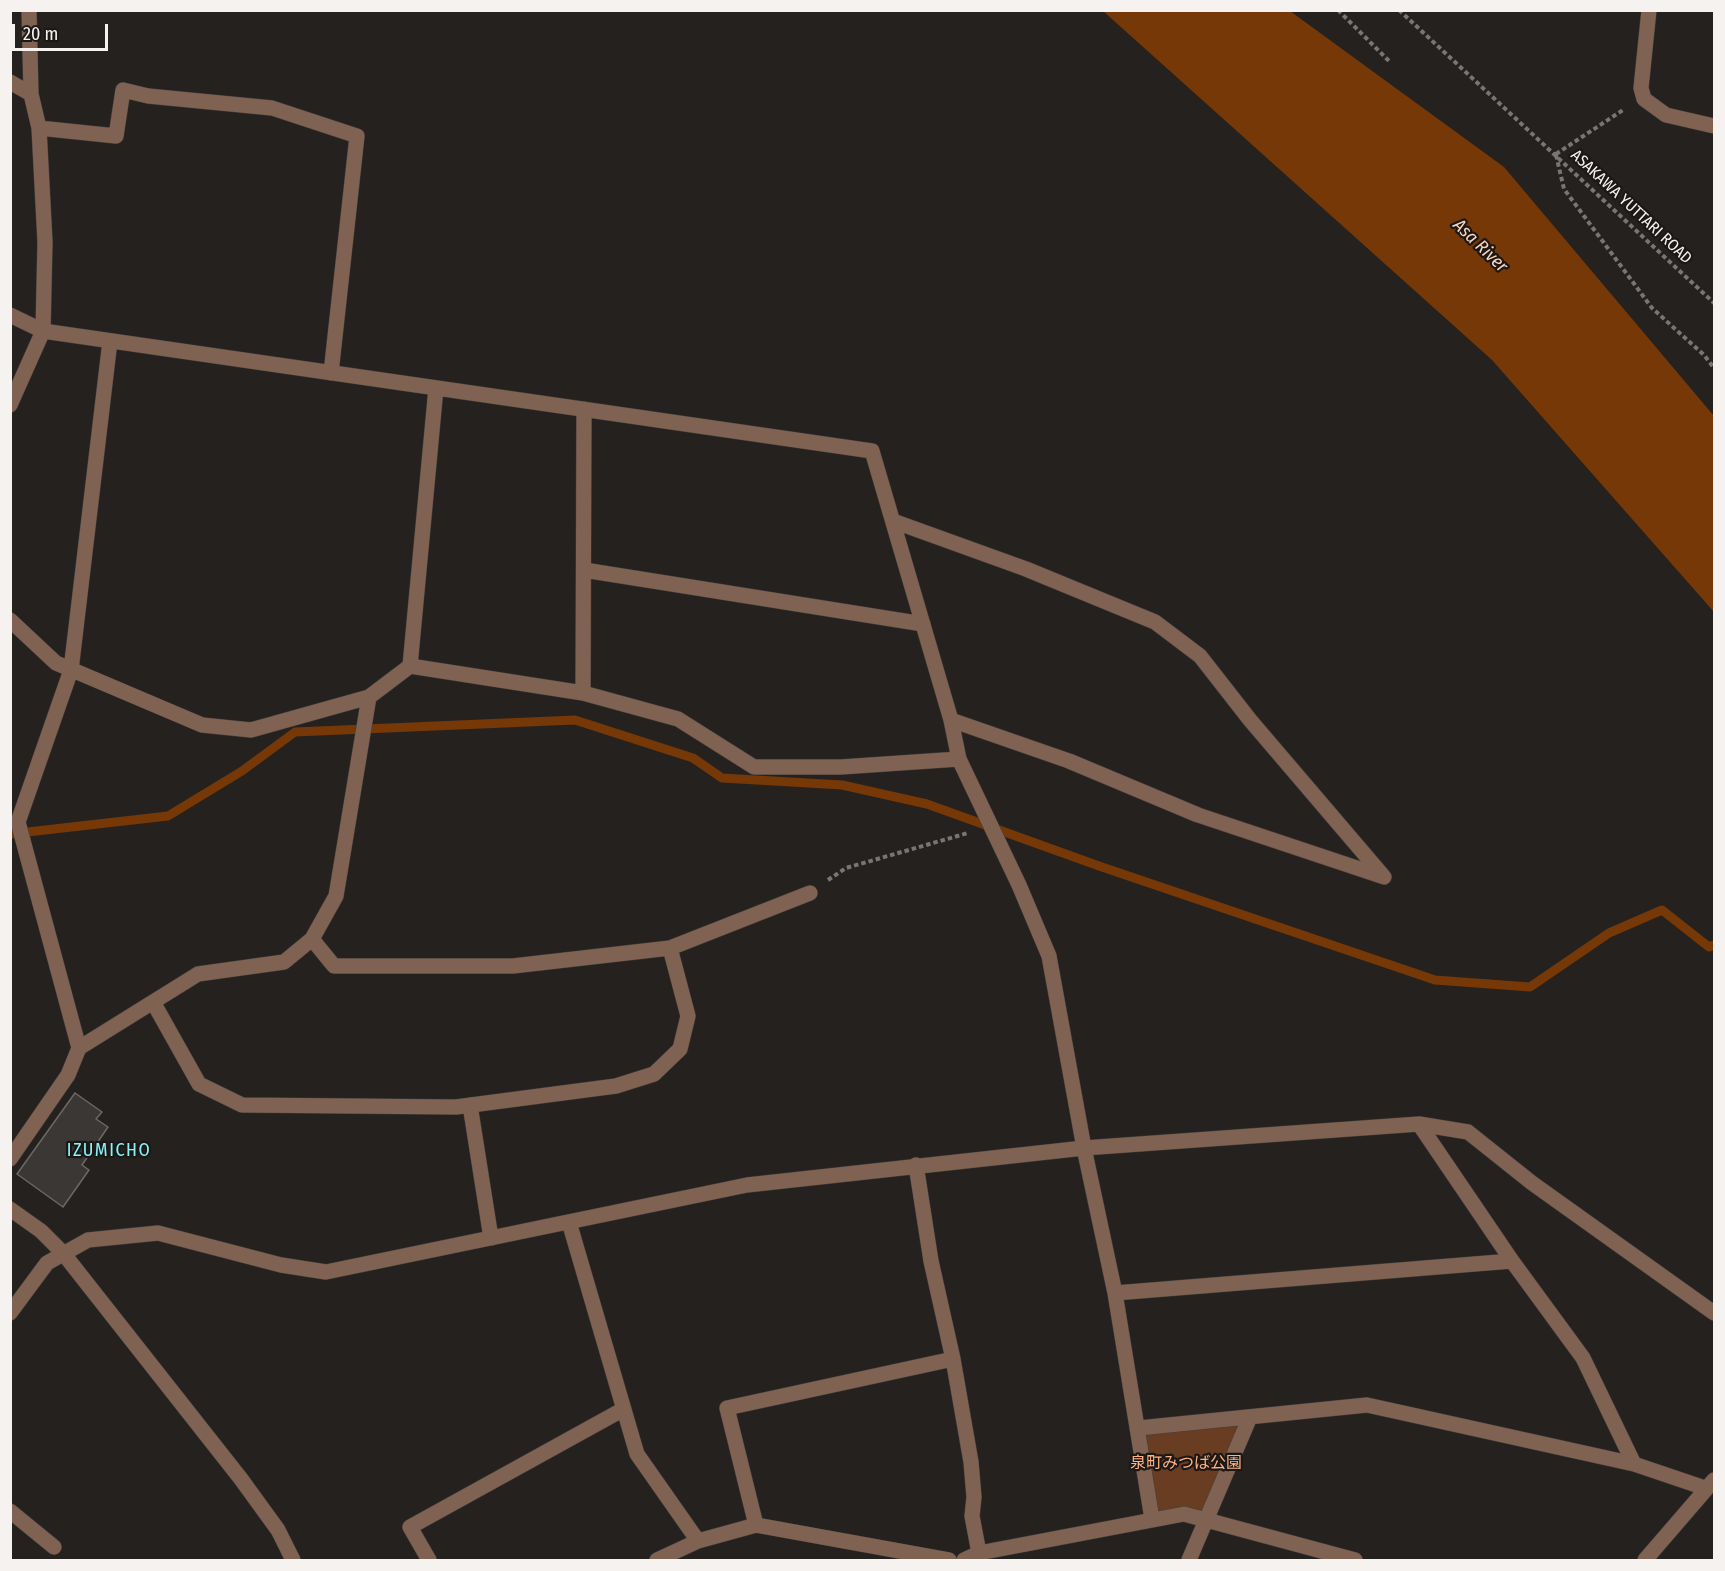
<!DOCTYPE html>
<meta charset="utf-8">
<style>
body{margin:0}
#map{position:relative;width:1725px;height:1571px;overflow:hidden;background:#25211f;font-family:"Fira Sans Condensed",sans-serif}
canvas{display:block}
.frame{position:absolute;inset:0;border:12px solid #f5f2f0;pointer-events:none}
.scale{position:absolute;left:12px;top:24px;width:96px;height:27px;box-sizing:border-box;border:3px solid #f5f2f0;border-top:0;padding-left:8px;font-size:18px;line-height:21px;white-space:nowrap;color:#f5f2f0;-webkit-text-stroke:4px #1c1816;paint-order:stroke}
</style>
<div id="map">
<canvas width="1725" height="1571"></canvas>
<div class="frame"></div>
<div class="scale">20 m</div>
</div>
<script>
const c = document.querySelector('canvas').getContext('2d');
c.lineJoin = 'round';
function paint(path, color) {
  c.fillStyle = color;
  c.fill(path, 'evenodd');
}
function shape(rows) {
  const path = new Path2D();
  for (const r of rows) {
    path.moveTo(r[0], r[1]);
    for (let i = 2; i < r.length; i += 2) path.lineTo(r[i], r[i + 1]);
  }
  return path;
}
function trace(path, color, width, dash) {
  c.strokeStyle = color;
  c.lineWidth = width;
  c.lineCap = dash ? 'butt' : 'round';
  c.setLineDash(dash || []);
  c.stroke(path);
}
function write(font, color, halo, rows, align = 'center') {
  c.font = font + ' "Fira Sans Condensed","Noto Sans JP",sans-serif';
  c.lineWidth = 4.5;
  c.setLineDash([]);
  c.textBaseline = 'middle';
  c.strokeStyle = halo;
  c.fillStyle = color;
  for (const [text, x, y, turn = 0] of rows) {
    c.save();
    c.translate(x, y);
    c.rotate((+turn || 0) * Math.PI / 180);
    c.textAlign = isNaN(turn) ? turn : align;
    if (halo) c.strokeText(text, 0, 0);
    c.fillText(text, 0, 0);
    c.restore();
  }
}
paint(shape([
 [1250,1417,1205,1522,1152,1519,1139,1428]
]), '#683d22');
paint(shape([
 [1103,11,1290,11,1504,167,1714,416,1714,612,1492,360]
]), '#753806');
trace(shape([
 [10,834,168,816,242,771,295,732,575,720,693,758,722,778,842,785,927,804,1099,866,1435,980,1530,987,1609,933,1662,910,1709,947,1714,945]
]), '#753806', 9);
const building = shape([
 [75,1093,102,1112,96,1119,108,1127,82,1165,89,1170,63,1207,17,1174,75,1093]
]);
paint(building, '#3b3734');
trace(building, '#6c6865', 1.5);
const minor = shape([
 [1649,10,1641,88,1644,99,1666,115,1714,126],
 [10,82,31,94],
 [39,128,116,136,123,90,148,96,272,108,357,136,331,373],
 [10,315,43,331,872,451,951,720,959,759,1019,885,1049,956,1084,1148,1115,1293,1152,1519],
 [10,405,43,331,45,242,39,128,31,94,29,10],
 [893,521,1026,569,1155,622,1200,656,1250,720,1384,877,1198,815,1069,761,951,720],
 [584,570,923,624],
 [10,620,56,663,202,725,251,730,369,697,410,666,583,693,678,719,754,767,841,767,959,759],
 [410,666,436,388],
 [583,693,584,409],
 [312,939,334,966,513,966,670,948,810,893],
 [153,1002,199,1084,242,1105,456,1107,616,1086,654,1074,680,1049,688,1016,670,948],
 [79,1048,198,974,284,962,312,939,336,896,369,697],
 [470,1105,491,1238],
 [1419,1124,1512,1261,1583,1358,1634,1464],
 [10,1159,68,1075,79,1048,18,822,71,670,110,341],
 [916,1165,931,1261,953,1359,971,1462,974,1497,972,1516,979,1553],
 [10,1209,41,1231,63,1253,241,1479,278,1530,293,1560],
 [569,1222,637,1454,698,1541],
 [1115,1293,1512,1261],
 [10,1313,47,1263,88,1240,158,1233,281,1265,326,1272,747,1185,1084,1148,1419,1124,1468,1132,1532,1183,1714,1313],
 [1139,1428,1367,1405,1634,1464,1705,1488],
 [10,1511,54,1547],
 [756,1525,727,1408,953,1359],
 [429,1560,410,1527,622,1410],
 [657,1560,698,1541,756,1525,949,1560],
 [964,1560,979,1553,1184,1514,1355,1560],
 [1189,1560,1250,1417],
 [1645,1560,1714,1480]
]);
trace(minor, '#423e3c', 16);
trace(shape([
 [1338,10,1390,62],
 [1399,10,1714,303],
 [1556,154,1623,110],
 [1556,155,1564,189,1652,308,1704,355,1714,368],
 [828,880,846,868,968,833]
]), '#797573', 4, [4.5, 3]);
trace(minor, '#7f6251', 15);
write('16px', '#f5f2f0', '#1c1816', [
 ["ASAKAWA YUTTARI ROAD",1631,207,43]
]);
write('16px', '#fdb285', '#1c1816', [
 ["泉町みつば公園",1186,1464]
]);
write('italic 18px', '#fcd5bf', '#1c1816', [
 ["Asa River",1480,246,44]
]);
c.letterSpacing = '1.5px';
write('18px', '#88f3fb', '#1c1816', [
 ["IZUMICHO",109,1151]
]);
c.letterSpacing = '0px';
</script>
